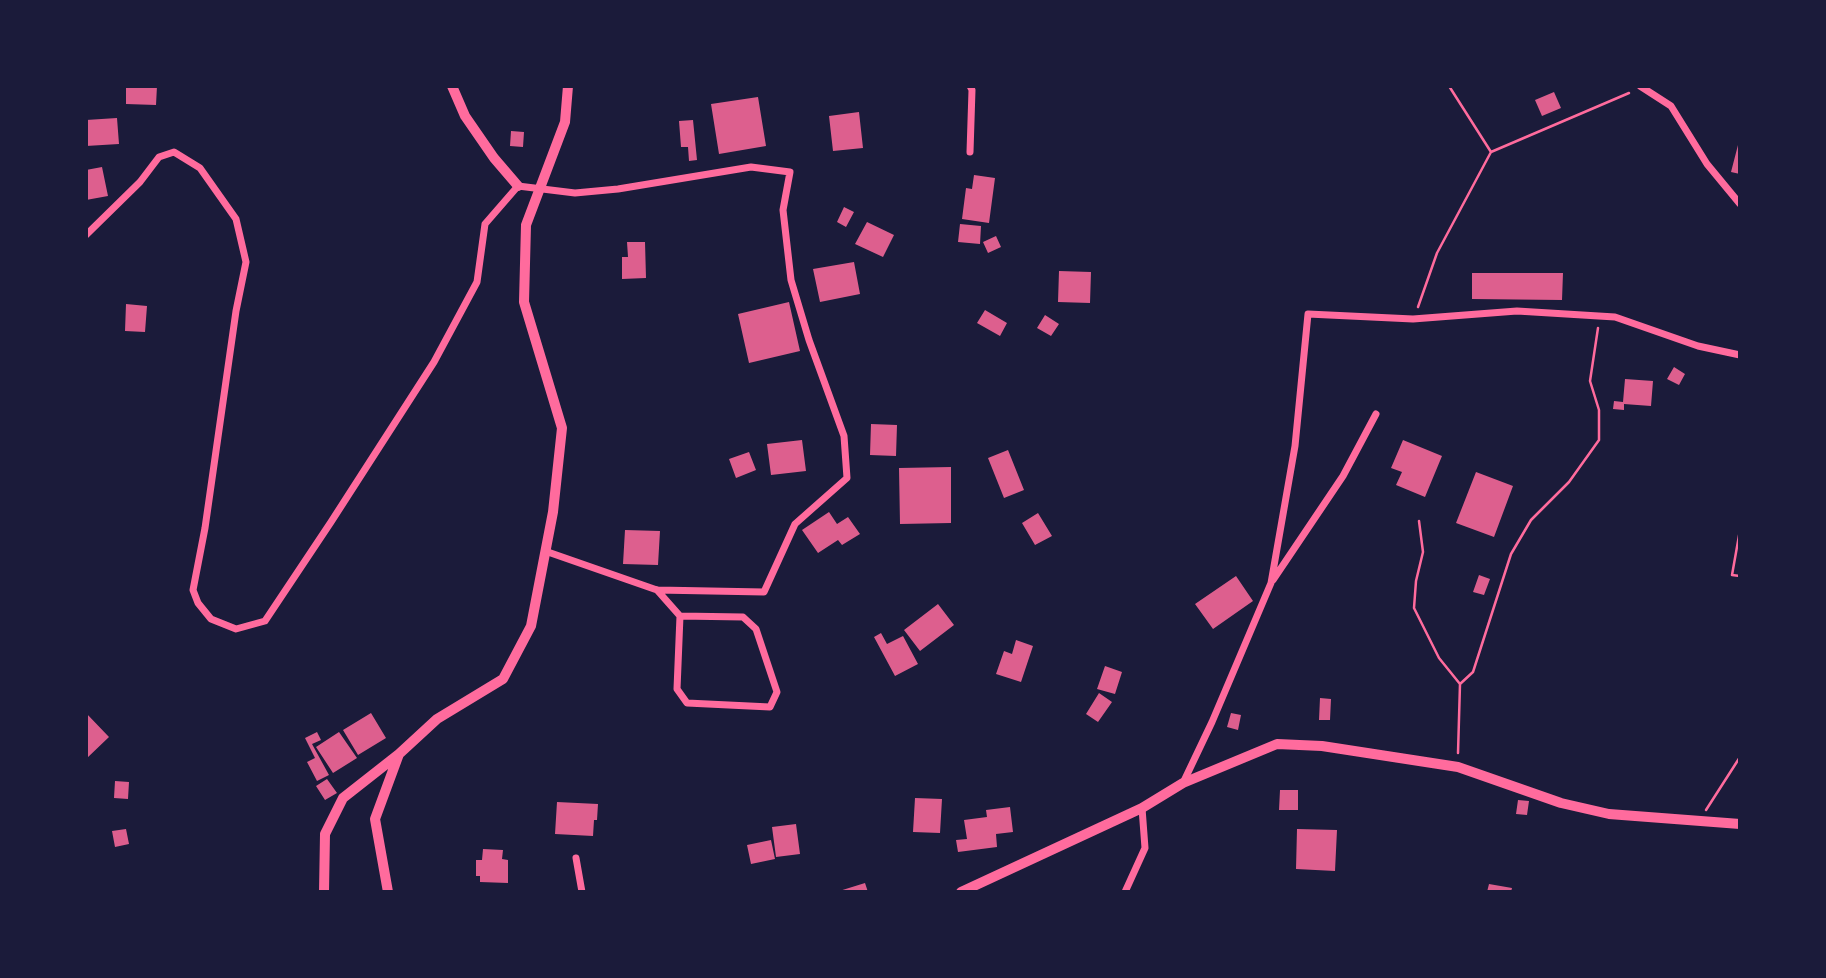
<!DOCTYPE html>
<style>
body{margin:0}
#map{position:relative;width:1826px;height:978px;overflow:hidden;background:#1b1b3a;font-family:Cabin,sans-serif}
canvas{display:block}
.frame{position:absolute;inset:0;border:88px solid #1b1b3a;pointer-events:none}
</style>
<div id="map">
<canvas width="1826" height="978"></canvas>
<div class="frame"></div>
</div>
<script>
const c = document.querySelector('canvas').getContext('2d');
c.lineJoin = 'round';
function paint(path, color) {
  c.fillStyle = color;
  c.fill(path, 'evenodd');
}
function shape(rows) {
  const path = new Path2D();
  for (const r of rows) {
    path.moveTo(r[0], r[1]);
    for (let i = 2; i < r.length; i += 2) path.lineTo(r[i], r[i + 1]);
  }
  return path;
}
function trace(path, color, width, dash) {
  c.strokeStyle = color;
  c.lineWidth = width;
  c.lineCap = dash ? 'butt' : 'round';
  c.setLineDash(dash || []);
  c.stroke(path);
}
paint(shape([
 [126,86,157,86,156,105,126,104],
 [1554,92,1561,108,1542,116,1535,100],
 [758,97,766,146,719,154,711,104],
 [859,112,863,148,833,151,829,116],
 [117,118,119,144,86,146,86,120],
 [693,120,697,160,689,161,688,147,681,147,679,121],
 [511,131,524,132,523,147,510,146],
 [1738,145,1740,146,1740,174,1731,172],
 [102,167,108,196,86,200,86,170],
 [974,175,995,178,989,223,962,219,966,188,972,189],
 [844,207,854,212,846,227,837,222],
 [867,222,894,235,883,257,855,244],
 [960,224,981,226,980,244,958,242],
 [996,236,1001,247,988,253,983,242],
 [627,242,645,242,646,278,622,279,622,257,628,257],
 [854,262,860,294,820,302,813,269],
 [1059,271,1091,272,1090,303,1058,302],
 [1472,273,1563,273,1562,300,1472,299],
 [789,302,800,351,749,363,738,314],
 [126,304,147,306,145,332,125,331],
 [985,310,1007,323,1000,336,977,323],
 [1045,315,1059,324,1051,336,1037,328],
 [1674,367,1685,374,1679,385,1667,379],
 [1625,379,1653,381,1651,406,1624,404,1624,410,1613,409,1614,401,1623,402],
 [871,424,897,425,896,456,870,455],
 [802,440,806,471,771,475,767,444],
 [1403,440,1442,456,1425,497,1396,485,1402,472,1391,468],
 [1008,450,1024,490,1004,498,988,458],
 [749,452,756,470,736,478,729,459],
 [951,467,951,523,900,524,899,468],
 [1476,472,1513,486,1494,537,1456,523],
 [829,512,837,524,848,517,860,534,842,545,838,540,818,553,802,530],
 [1038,513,1052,536,1035,545,1022,523],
 [625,530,660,531,658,565,623,564],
 [1479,575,1490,579,1484,595,1473,592],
 [1236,576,1253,601,1213,629,1195,604],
 [938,604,954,625,920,651,904,630],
 [881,633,887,644,903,636,918,664,895,676,874,637],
 [1016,640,1033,646,1021,682,996,674,1004,651,1012,654],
 [1105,666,1122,672,1115,694,1097,689],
 [1099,693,1112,702,1098,722,1086,714],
 [1320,698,1331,699,1330,720,1319,720],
 [86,713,109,737,86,759],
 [371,713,386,738,358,755,343,730],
 [1231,713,1241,715,1238,730,1227,727],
 [317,732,321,740,312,744,329,775,317,781,307,762,315,758,305,738],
 [339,732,357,758,333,773,316,747],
 [327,779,337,793,325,800,316,786],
 [115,781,129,782,128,799,114,798],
 [1280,790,1298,790,1298,810,1279,810],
 [915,798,942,799,940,833,913,832],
 [1518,800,1529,801,1527,815,1516,814],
 [557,802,598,804,597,820,594,820,593,836,555,834],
 [1010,807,1013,832,996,834,997,847,958,852,956,840,967,839,964,820,987,817,986,810],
 [796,824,800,854,776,857,772,827],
 [126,829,129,844,115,847,112,831],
 [1297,829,1337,830,1335,871,1296,869],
 [771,840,775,859,751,864,747,845],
 [483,849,503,850,502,859,508,860,508,883,480,882,480,876,476,876,476,860,482,860],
 [865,883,868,892,836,892],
 [1489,884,1512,888,1511,892,1487,892]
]), '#dd5f8e');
trace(shape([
 [1449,86,1491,152],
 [1418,307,1437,253,1491,152,1629,93],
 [1419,521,1423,552,1416,581,1414,608,1439,658,1460,684],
 [1740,530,1732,575,1740,576],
 [1458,753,1460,684,1473,672,1511,554,1531,520,1569,482,1599,440,1599,410,1590,381,1598,328],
 [1706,810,1740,757]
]), '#ff6b9d', 2.5);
trace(shape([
 [970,86,972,90,970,152],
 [1640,86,1671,106,1707,164,1740,204],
 [86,235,140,182,159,157,174,152,200,168,236,219,246,262,236,311,205,528,193,590,198,603,211,619,236,629,265,621,331,522,434,362,477,282,485,224,518,186,575,193,618,189,751,167,790,172,783,210,791,280,809,340,844,436,847,478,795,524,764,592,657,590,545,551],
 [1273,580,1343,476,1376,414],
 [657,590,680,616,677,689,687,703,770,707,777,692,756,629,743,617,680,616],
 [1183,783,1212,722,1271,583,1295,446,1308,314,1413,319,1517,311,1615,317,1698,346,1740,355],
 [576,858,582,892],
 [1125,892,1145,848,1142,808]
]), '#ff6b9d', 7);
trace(shape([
 [452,86,465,116,494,158,518,186],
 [324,892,325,834,343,798,399,754,437,719,503,679,531,626,553,512,562,428,524,302,526,225,565,122,568,86],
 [388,892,375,819,399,754],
 [961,892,1142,808,1183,783,1277,744,1322,746,1458,767,1561,803,1609,814,1740,824]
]), '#ff6b9d', 10);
</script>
